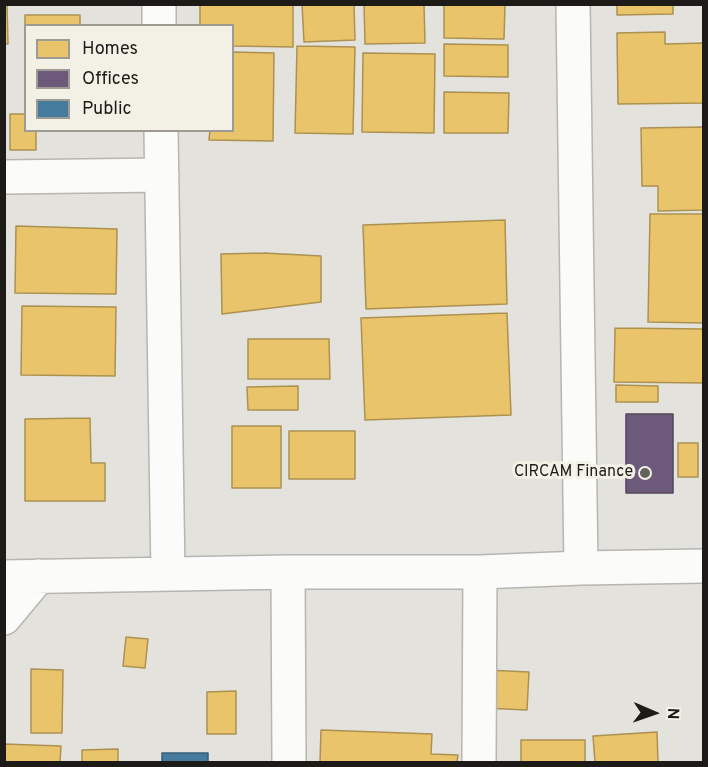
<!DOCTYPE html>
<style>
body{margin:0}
#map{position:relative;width:708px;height:767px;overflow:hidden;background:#e3e2dc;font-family:Overpass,sans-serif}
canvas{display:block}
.frame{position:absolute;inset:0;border:6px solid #1c1b17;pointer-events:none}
.legend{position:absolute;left:24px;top:24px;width:210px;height:108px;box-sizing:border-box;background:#f3f1e6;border:2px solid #9d9b93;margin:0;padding:8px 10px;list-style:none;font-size:18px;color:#1c1b17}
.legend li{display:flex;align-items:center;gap:12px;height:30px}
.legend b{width:30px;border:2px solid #9d9b93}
.north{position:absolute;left:624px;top:683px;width:60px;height:60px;-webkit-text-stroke:4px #f3f1e6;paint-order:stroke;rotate:92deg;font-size:16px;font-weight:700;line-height:24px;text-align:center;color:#1c1b17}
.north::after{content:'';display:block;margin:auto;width:21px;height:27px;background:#1c1b17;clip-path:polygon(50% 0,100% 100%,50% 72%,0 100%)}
</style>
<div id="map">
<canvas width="708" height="767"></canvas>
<div class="frame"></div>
<ul class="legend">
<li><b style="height:16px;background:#e9c46a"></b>Homes</li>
<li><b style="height:16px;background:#6d597a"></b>Offices</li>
<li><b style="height:16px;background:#457b9d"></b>Public</li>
</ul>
<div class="north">N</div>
</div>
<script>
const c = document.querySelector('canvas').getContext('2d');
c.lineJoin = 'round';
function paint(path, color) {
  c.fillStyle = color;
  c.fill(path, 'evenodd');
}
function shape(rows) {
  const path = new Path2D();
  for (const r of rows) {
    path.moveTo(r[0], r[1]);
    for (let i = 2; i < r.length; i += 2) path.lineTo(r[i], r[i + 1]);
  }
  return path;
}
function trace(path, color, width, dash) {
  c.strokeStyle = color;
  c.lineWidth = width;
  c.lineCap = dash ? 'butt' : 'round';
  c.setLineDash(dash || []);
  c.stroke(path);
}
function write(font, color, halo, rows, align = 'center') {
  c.font = font + ' Overpass,sans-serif';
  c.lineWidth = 6;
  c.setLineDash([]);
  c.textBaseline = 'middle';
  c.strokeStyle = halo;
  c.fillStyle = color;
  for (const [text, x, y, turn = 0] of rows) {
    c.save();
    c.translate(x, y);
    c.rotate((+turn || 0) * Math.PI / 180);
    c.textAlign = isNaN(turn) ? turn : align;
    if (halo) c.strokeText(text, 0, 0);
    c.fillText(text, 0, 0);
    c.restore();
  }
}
const homes = shape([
 [4,4,7,4,8,44,4,44,4,4],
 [200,4,293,4,293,47,232,46,232,26,200,26,200,4],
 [302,4,354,4,355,40,304,42,302,4],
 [364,4,424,4,425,43,365,44,364,4],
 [444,4,505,4,504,39,444,38,444,4],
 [617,4,673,4,673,14,617,15,617,4],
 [25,15,80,15,80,26,26,26,25,103,25,15],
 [665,32,665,44,704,43,704,103,618,104,617,33,665,32],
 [444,44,508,45,508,77,444,76,444,44],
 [297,46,355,47,353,134,295,133,297,46],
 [232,52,274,53,273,141,209,140,210,130,232,130,232,52],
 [363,53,435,54,434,133,362,132,363,53],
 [444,92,509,93,508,133,444,133,444,92],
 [10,114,26,114,26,130,36,130,36,150,10,150,10,114],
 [704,127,704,210,658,211,658,186,642,186,641,128,704,127],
 [650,214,704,214,704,323,648,322,650,214],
 [505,220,507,304,366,309,363,225,505,220],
 [16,226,117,229,116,294,15,293,16,226],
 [264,253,321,256,321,302,222,314,221,254,264,253],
 [22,306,116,307,115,376,21,375,22,306],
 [507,313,511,415,365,420,361,318,507,313],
 [615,328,704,329,704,383,614,382,615,328],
 [248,339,329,339,330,379,248,379,248,339],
 [616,385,658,386,658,402,616,402,616,385],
 [298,386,298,410,248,410,247,387,298,386],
 [90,418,91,463,105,463,105,501,25,501,25,419,90,418],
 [232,426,281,426,281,488,232,488,232,426],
 [289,431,355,431,355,479,289,479,289,431],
 [678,443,698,443,698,477,678,477,678,443],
 [126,637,148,639,145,668,123,666,126,637],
 [31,669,63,670,62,733,31,733,31,669],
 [486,670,529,672,527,710,483,708,486,670],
 [236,691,236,734,207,734,207,692,236,691],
 [321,730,432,734,431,754,458,755,457,762,320,762,321,730],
 [657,732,658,762,595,762,593,736,657,732],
 [521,740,585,740,585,762,521,762,521,740],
 [4,744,61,746,60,762,4,762,4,744],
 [118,749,118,762,82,762,82,750,118,749]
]);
paint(homes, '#e9c46a');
trace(homes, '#ac9151', 1.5);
const offices = shape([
 [626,414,673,414,673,493,626,493,626,414]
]);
paint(offices, '#6d597a');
trace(offices, '#55465c', 1.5);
const public = shape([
 [162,753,208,753,208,762,162,762,162,753]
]);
paint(public, '#457b9d');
trace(public, '#395e75', 1.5);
const street = shape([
 [159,4,159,26],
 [573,4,581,568],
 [161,130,168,574],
 [4,177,162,175],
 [288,572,289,762],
 [4,577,288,572,480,572,581,568,704,566],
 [4,618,39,576],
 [479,762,480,572]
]);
trace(street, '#b6b5b1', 36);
trace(street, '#fbfbfa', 33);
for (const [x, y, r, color] of [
 [645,473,6,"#62615c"]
]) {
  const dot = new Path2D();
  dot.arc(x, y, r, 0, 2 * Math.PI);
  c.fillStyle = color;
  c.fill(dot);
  trace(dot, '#f3f1e6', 2);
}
write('16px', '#1c1b17', '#f3f1e6', [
 ["CIRCAM Finance",633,473]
], 'right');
</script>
